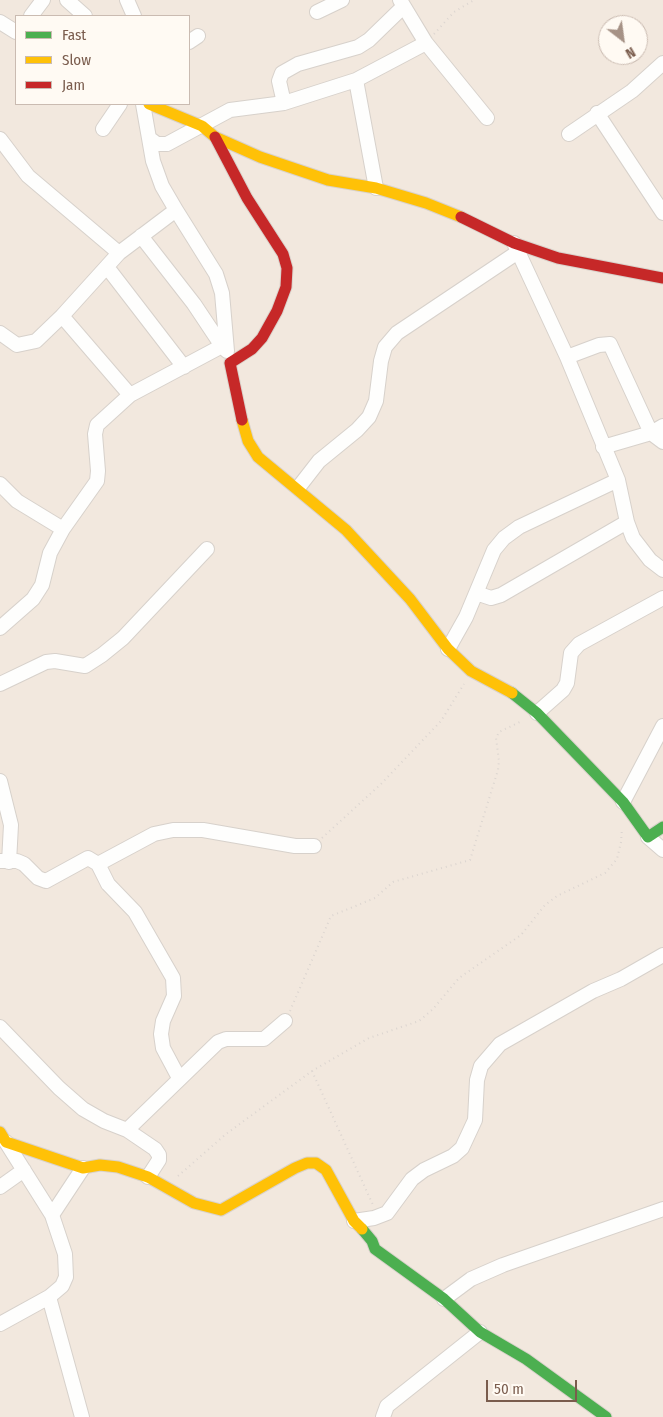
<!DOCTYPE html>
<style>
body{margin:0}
#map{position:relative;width:663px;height:1417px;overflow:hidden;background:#f9f5f0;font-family:"Fira Sans Condensed",sans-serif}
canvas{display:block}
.legend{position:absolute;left:15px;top:15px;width:175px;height:90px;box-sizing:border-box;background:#fffaf3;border:1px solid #cabbb1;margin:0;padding:6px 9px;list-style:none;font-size:15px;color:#7a5c4d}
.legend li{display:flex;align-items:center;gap:10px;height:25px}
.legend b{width:25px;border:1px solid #cabbb1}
.north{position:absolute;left:598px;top:15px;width:50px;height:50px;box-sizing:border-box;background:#fffaf3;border:1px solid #cabbb1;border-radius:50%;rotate:150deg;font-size:14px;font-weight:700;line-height:20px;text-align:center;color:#7a5c4d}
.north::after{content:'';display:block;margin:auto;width:18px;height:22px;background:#a69286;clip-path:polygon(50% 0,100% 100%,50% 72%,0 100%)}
.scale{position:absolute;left:486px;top:1380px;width:91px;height:22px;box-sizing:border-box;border:2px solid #7a5c4d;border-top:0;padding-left:6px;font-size:15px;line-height:18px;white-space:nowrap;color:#7a5c4d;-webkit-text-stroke:4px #fffaf3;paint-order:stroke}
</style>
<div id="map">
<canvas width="663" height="1417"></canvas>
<ul class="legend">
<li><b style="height:6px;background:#4caf50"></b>Fast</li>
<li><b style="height:6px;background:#ffc107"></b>Slow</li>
<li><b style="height:6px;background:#c62828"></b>Jam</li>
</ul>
<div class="north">N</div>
<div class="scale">50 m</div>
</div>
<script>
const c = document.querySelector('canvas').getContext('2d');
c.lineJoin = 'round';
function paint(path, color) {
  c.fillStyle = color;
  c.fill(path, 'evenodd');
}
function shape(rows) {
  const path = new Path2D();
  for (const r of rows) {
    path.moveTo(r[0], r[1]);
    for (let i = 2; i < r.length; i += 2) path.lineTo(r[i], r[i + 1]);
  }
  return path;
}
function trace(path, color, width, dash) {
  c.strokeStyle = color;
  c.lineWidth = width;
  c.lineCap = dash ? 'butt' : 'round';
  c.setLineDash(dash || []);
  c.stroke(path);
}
paint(shape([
 [0,0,663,0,663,1417,0,1417],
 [16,16,189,16,189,104,16,104],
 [608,25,638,25,638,55,608,55]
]), '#f2e8de');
const street = shape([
 [67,0,85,16],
 [127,0,134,16],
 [400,0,426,43,487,118],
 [317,12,342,0],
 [31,16,43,0],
 [0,22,16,32],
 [189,42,198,36],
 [356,80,376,188],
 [284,103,279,81,282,73,298,64,358,47,369,40,403,7],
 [597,113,663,213],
 [103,129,120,104],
 [569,134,632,91,663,63],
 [149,138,157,144,167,144,230,110,284,103,356,80,426,43],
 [0,139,28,176,119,253],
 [141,236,194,304,222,346],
 [514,243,567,357,618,480,627,522,633,538,650,560,663,570],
 [107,267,184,367],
 [0,333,17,345,36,341,62,316,119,253,176,210,162,186,153,161,143,104],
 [567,357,599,345,610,344,651,433,603,447],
 [130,395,222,346,227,351,222,293,216,274,176,210],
 [663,426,651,433,663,442],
 [0,484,17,501,63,529],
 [298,488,319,461,357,430,369,417,376,401,381,361,385,347,397,333,518,252],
 [476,593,491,598,501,595,627,522],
 [0,628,33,599,42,585,50,553,63,529,97,481,98,471,95,434,97,425,130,395,62,316],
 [448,649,466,617,494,550,504,538,519,527,618,480],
 [0,684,46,662,55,661,85,666,102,655,123,638,207,549],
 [537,713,563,690,567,683,571,653,579,644,663,598],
 [0,781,11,825,9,862],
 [623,802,663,726],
 [648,837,663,850],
 [0,861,17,861,24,864,38,878,46,881,88,858,98,864,154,834,173,830,203,830,295,846,314,846],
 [98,864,108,884,135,912,173,978,174,996,163,1021,161,1034,163,1048,179,1078],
 [0,1027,59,1088,83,1109,104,1121,127,1130,155,1149,159,1155,159,1160,148,1177],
 [127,1130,218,1042,226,1039,264,1039,285,1021],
 [0,1187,24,1170],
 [52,1215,83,1168],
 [354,1221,374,1218,387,1213,412,1179,424,1170,453,1156,462,1148,475,1120,477,1080,481,1066,500,1044,593,991,621,979,663,955],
 [49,1297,82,1417],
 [444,1299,471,1279,503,1265,663,1209],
 [0,1324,49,1297,62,1286,66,1277,65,1254,52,1215,6,1142],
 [383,1417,387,1406,480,1332]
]);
const fast = shape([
 [512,693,537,713,623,802,648,837,663,827],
 [362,1229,372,1241,375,1249,444,1299,480,1332,526,1359,606,1417]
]);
const slow = shape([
 [149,104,202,126,215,137,260,157,328,180,376,188,426,203,461,217],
 [242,420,248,441,258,457,346,530,410,599,448,649,471,671,512,693],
 [0,1132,6,1142,83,1168,100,1165,118,1167,148,1177,194,1203,221,1210,295,1168,307,1163,316,1163,326,1170,354,1221,362,1229]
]);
const jam = shape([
 [215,137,247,198,283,254,287,268,286,287,277,311,262,338,252,349,230,363,242,420],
 [461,217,514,243,558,258,663,278]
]);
trace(street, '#d7d1cb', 16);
trace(fast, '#d9d2cb', 13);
trace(slow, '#d9d2cb', 13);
trace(jam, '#d9d2cb', 13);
trace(shape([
 [434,34,454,12,474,0],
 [322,838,381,784,441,721,464,684],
 [290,1011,331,916,375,898,393,882,470,860,498,770,499,761,496,738,499,732,522,721],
 [312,1071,373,1205],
 [178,1176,226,1134,312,1071,369,1038,419,1021,433,1009,459,978,521,935,545,905,557,896,605,873,617,859,621,842,622,828]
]), '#dcd5d0', 2, [1, 4]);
trace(street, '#fefefd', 14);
trace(fast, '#4caf50', 11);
trace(slow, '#ffc107', 11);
trace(jam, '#c62828', 11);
</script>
